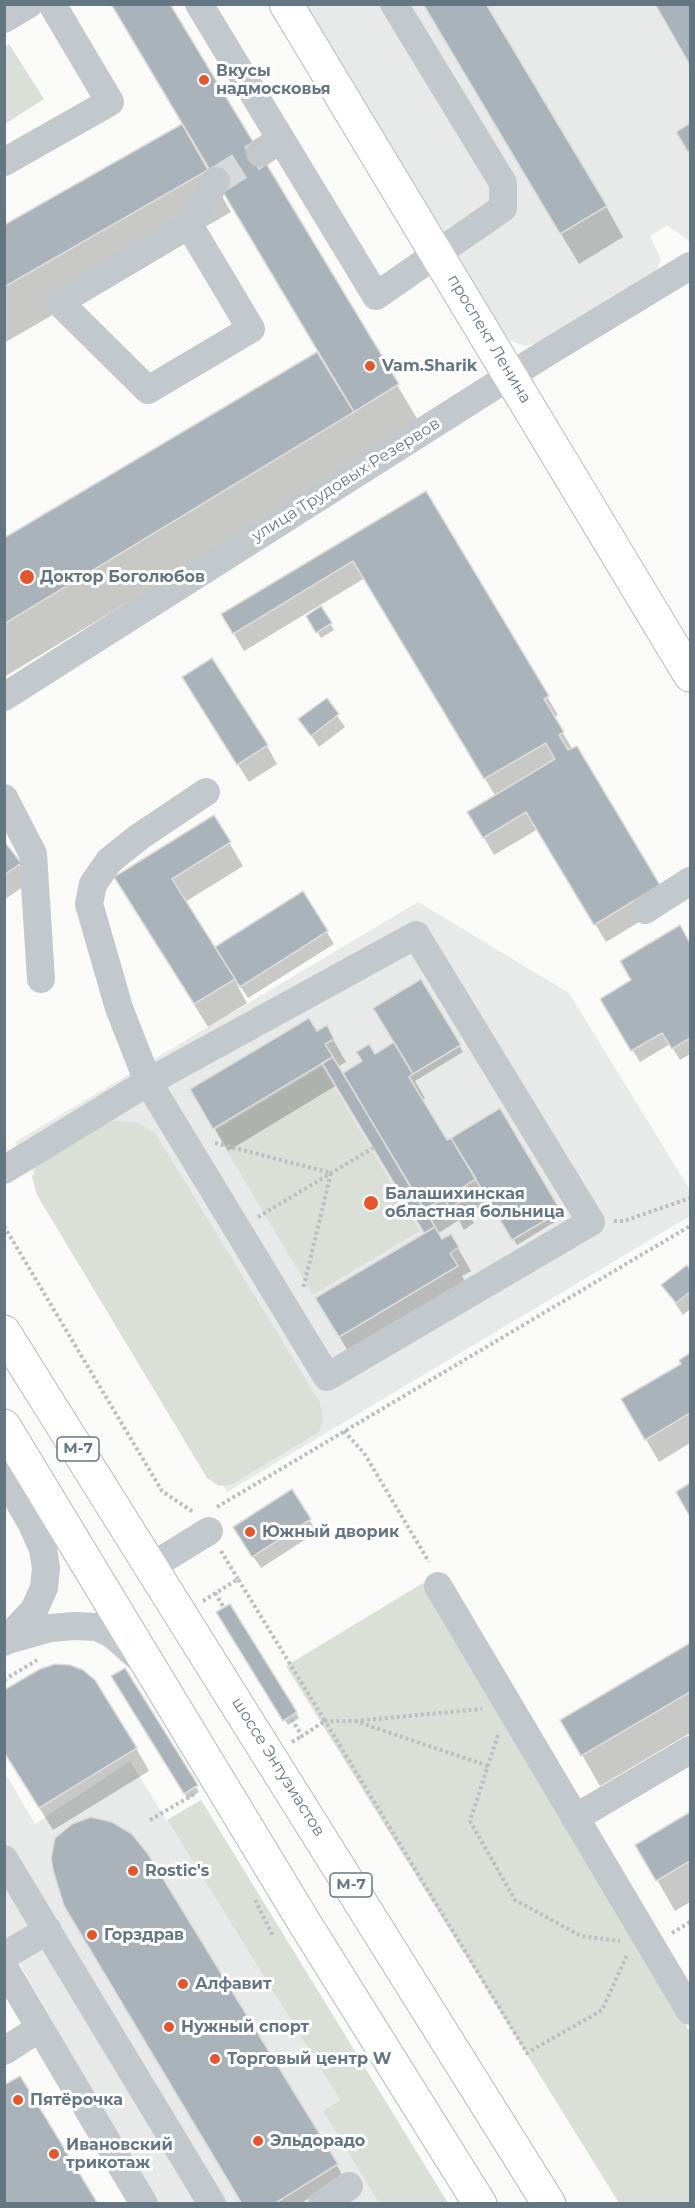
<!DOCTYPE html>
<meta charset="utf-8">
<style>
body{margin:0}
#map{position:relative;width:695px;height:2208px;overflow:hidden;background:#fafaf8;font-family:Montserrat,sans-serif}
canvas{display:block}
.frame{position:absolute;inset:0;border:6px solid #657683;pointer-events:none}
</style>
<div id="map">
<canvas width="695" height="2208"></canvas>
<div class="frame"></div>
</div>
<script>
const c = document.querySelector('canvas').getContext('2d');
c.lineJoin = 'round';
function paint(path, color) {
  c.fillStyle = color;
  c.fill(path, 'evenodd');
}
function shape(rows) {
  const path = new Path2D();
  for (const r of rows) {
    path.moveTo(r[0], r[1]);
    for (let i = 2; i < r.length; i += 2) path.lineTo(r[i], r[i + 1]);
  }
  return path;
}
function trace(path, color, width, dash) {
  c.strokeStyle = color;
  c.lineWidth = width;
  c.lineCap = dash ? 'butt' : 'round';
  c.setLineDash(dash || []);
  c.stroke(path);
}
function write(font, color, halo, rows, align = 'center') {
  c.font = font + ' Montserrat,sans-serif';
  c.lineWidth = 6;
  c.setLineDash([]);
  c.textBaseline = 'middle';
  c.strokeStyle = halo;
  c.fillStyle = color;
  for (const [text, x, y, turn = 0] of rows) {
    c.save();
    c.translate(x, y);
    c.rotate((+turn || 0) * Math.PI / 180);
    c.textAlign = isNaN(turn) ? turn : align;
    if (halo) c.strokeText(text, 0, 0);
    c.fillText(text, 0, 0);
    c.restore();
  }
}
paint(shape([
 [299,5,690,5,690,242,667,225,650,236,661,260,652,278,552,338,526,346,502,338],
 [418,902,569,993,690,1190,690,1216,227,1492,15,1142],
 [130,1761,340,2100,323,2111,379,2203,156,2203,5,1938,4,1771,35,1824]
]), '#e8e9e9');
paint(shape([
 [9,44,44,99,5,124,5,47],
 [322,1067,420,1231,313,1295,215,1131],
 [110,1121,136,1122,155,1133,320,1403,323,1418,319,1432,233,1484,219,1486,207,1478,37,1195,32,1177,38,1165],
 [423,1583,690,2032,690,2203,619,2203,286,1666],
 [201,1800,448,2203,379,2203,323,2111,340,2100,167,1820]
]), '#dadfd7');
paint(shape([
 [111,4,168,4,421,425,4,677,4,540,319,352,219,185,216,186,231,212,4,343,4,228,183,125],
 [424,4,606,206,623,237,579,264],
 [656,4,690,4,690,62],
 [425,493,558,715,553,717,573,750,669,904,606,942,538,829,494,855,469,812,496,797,365,578,244,651,223,615],
 [321,608,334,630,321,638,308,616],
 [194,695,267,746,277,764,249,782],
 [326,700,345,727,319,747,300,719],
 [214,817,243,866,185,902,219,956,303,893,334,944,248,998,239,984,237,985,247,1003,208,1027,130,901],
 [4,844,30,882,4,900],
 [679,927,690,946,690,1054,680,1060,670,1044,640,1062,602,1000,633,981],
 [421,981,463,1052,415,1081,425,1098,421,1100,446,1143,500,1110,563,1217,517,1245,483,1189,481,1191,488,1203,469,1214,474,1223,464,1230,459,1220,437,1234,442,1241,451,1236,471,1271,462,1276,470,1290,353,1359,330,1322,426,1233,337,1085,228,1151,192,1090,326,1027,346,1062,337,1067,342,1075,396,1043],
 [687,1267,690,1272,690,1309,683,1315,663,1285],
 [690,1354,690,1443,659,1462,623,1399,683,1364,681,1360],
 [291,1491,317,1532,261,1568,242,1540],
 [230,1606,299,1718,288,1725,218,1613],
 [690,1645,690,1733,600,1786,562,1720],
 [125,1670,199,1792,188,1799,113,1677],
 [136,1748,149,1771,53,1830,4,1751],
 [690,1813,690,1902,675,1911,637,1845],
 [53,1858,337,2165,343,2177,300,2204,244,2204,65,1905,56,1882]
]), '#0003');
const building = shape([
 [111,4,170,4,399,384,354,412,111,4],
 [423,4,486,4,607,206,560,234,423,4],
 [655,4,690,4,690,65,655,4],
 [690,123,690,150,688,152,676,132,690,123],
 [182,124,208,170,4,287,4,225,182,124],
 [317,352,354,412,4,624,4,538,317,352],
 [426,491,549,696,544,699,564,732,559,735,568,750,577,746,660,885,594,925,526,812,483,838,467,812,555,759,546,743,484,779,353,561,233,634,221,614,426,491],
 [321,606,332,623,316,633,306,616,321,606],
 [212,658,268,745,237,765,182,677,212,658],
 [327,698,339,714,311,736,298,719,327,698],
 [214,815,231,842,172,879,235,979,194,1004,114,877,214,815],
 [4,841,21,863,4,875,4,841],
 [303,891,328,931,240,987,215,947,303,891],
 [680,925,690,943,690,1038,672,1049,662,1033,631,1051,600,999,631,980,620,961,680,925],
 [421,979,461,1045,413,1074,373,1008,421,979],
 [309,1018,317,1031,327,1025,334,1039,325,1044,333,1057,213,1129,190,1089,309,1018],
 [394,1042,413,1074,409,1077,447,1140,451,1138,476,1179,457,1191,463,1200,450,1208,444,1198,424,1210,343,1073,362,1061,356,1052,369,1044,375,1054,394,1042],
 [333,1057,435,1227,424,1233,322,1063,333,1057],
 [500,1108,561,1211,512,1240,451,1138,500,1108],
 [435,1227,442,1239,451,1234,459,1247,450,1253,458,1266,339,1337,315,1298,435,1227],
 [687,1265,690,1269,690,1292,676,1303,661,1285,687,1265],
 [690,1353,690,1413,645,1440,621,1399,681,1364,679,1360,690,1353],
 [690,1483,690,1517,676,1492,690,1483],
 [292,1489,311,1519,252,1557,233,1527,292,1489],
 [230,1604,297,1712,283,1721,216,1612,230,1604],
 [690,1643,690,1692,581,1756,560,1720,690,1643],
 [55,1664,70,1665,83,1670,95,1680,137,1748,39,1808,4,1752,4,1690,40,1669,55,1664],
 [125,1668,198,1785,184,1794,111,1676,125,1668],
 [690,1812,690,1861,656,1881,635,1845,690,1812],
 [91,1817,112,1822,132,1834,148,1854,338,2164,274,2204,242,2204,64,1906,53,1870,51,1858,55,1838,72,1824,91,1817],
 [20,2076,27,2087,98,2204,4,2204,4,2085,20,2076]
]);
paint(building, '#aab3b9');
trace(building, '#dcdcda', 1.5);
trace(shape([
 [216,181,260,153]
]), '#d5d9db', 28, [28, 14]);
const major = shape([
 [286,4,690,675]
]);
const highway = shape([
 [4,1332,549,2204],
 [4,1426,304,1922,480,2204]
]);
trace(major, '#b5babe', 35);
trace(highway, '#b4b9bd', 35);
trace(shape([
 [215,1143,331,1173,303,1289],
 [258,1217,373,1148],
 [614,1221,624,1221,690,1198],
 [4,1226,162,1491,193,1512],
 [344,1431,364,1453,429,1562],
 [217,1507,690,1226],
 [221,1551,238,1579],
 [215,1593,224,1608],
 [203,1601,238,1579,325,1721,302,1736,290,1716],
 [4,1680,37,1660],
 [355,1721,482,1709],
 [498,1735,470,1821,515,1900,581,1936,620,1941],
 [292,1742,302,1736],
 [488,1766,355,1721,325,1721,527,2053,602,2010,627,1955],
 [150,1820,196,1793],
 [255,1900,273,1936],
 [672,1933,690,1922]
]), '#bbbfc2', 4, [3, 3]);
trace(shape([
 [199,4,376,296,503,208,503,183,394,4],
 [4,19,29,4],
 [260,153,281,139],
 [4,162,110,102,52,4],
 [189,225,251,329,148,390,59,302,189,225,216,181],
 [4,697,543,355,690,266],
 [4,798,33,854,41,979],
 [645,910,690,881],
 [416,935,591,1222,327,1377,148,1082,416,935],
 [4,1170,148,1082,119,1008,89,904,93,884,109,861,139,837,206,792],
 [4,1476,32,1524,43,1549,46,1568,44,1588,34,1610,4,1642],
 [152,1566,209,1531],
 [438,1586,690,2011],
 [8,1640,50,1628,75,1626,97,1627,112,1634,138,1657],
 [575,1818,690,1750],
 [4,1859,212,2204],
 [4,1956,48,1930],
 [4,1967,144,2204],
 [4,2051,40,2028],
 [322,2204,349,2186]
]), '#c3c8cc', 28);
trace(major, '#fff', 33);
trace(highway, '#fff', 33);
for (const [x, y, r, color] of [
 [204,80,6,"#e4572e"],
 [370,366,6,"#e4572e"],
 [27,577,8,"#e4572e"],
 [371,1203,8,"#e4572e"],
 [250,1532,6,"#e4572e"],
 [133,1871,6,"#e4572e"],
 [92,1935,6,"#e4572e"],
 [183,1984,6,"#e4572e"],
 [169,2027,6,"#e4572e"],
 [215,2059,6,"#e4572e"],
 [18,2100,6,"#e4572e"],
 [258,2141,6,"#e4572e"],
 [54,2154,6,"#e4572e"]
]) {
  const dot = new Path2D();
  dot.arc(x, y, r, 0, 2 * Math.PI);
  c.fillStyle = color;
  c.fill(dot);
  trace(dot, '#fff', 2);
}
for (const [x, y, w] of [
 [78,1449,42],
 [351,1885,42]
]) {
  const box = new Path2D();
  box.roundRect(x - w / 2, y - 12, w, 24, 4.5);
  c.fillStyle = '#fff';
  c.fill(box);
  trace(box, '#657683', 1.5);
}
write('bold 15px', '#657683', null, [
 ["М-7",78,1449],
 ["М-7",351,1885]
]);
write('bold 16px', '#657683', '#fff', [
 ["Вкусы",216,71],
 ["надмосковья",216,89],
 ["Vam.Sharik",382,366],
 ["Доктор Боголюбов",40,577],
 ["Балашихинская",385,1194],
 ["областная больница",385,1212],
 ["Южный дворик",262,1532],
 ["Rostic's",145,1871],
 ["Горздрав",104,1935],
 ["Алфавит",195,1984],
 ["Нужный спорт",181,2027],
 ["Торговый центр W",227,2059],
 ["Пятёрочка",30,2100],
 ["Эльдорадо",270,2141],
 ["Ивановский",66,2145],
 ["трикотаж",66,2163]
], 'left');
write('16px', '#657683', '#fff', [
 ["проспект Ленина",489,339,59],
 ["улица Трудовых Резервов",346,480,-32],
 ["шоссе Энтузиастов",278,1767,58]
]);
</script>
